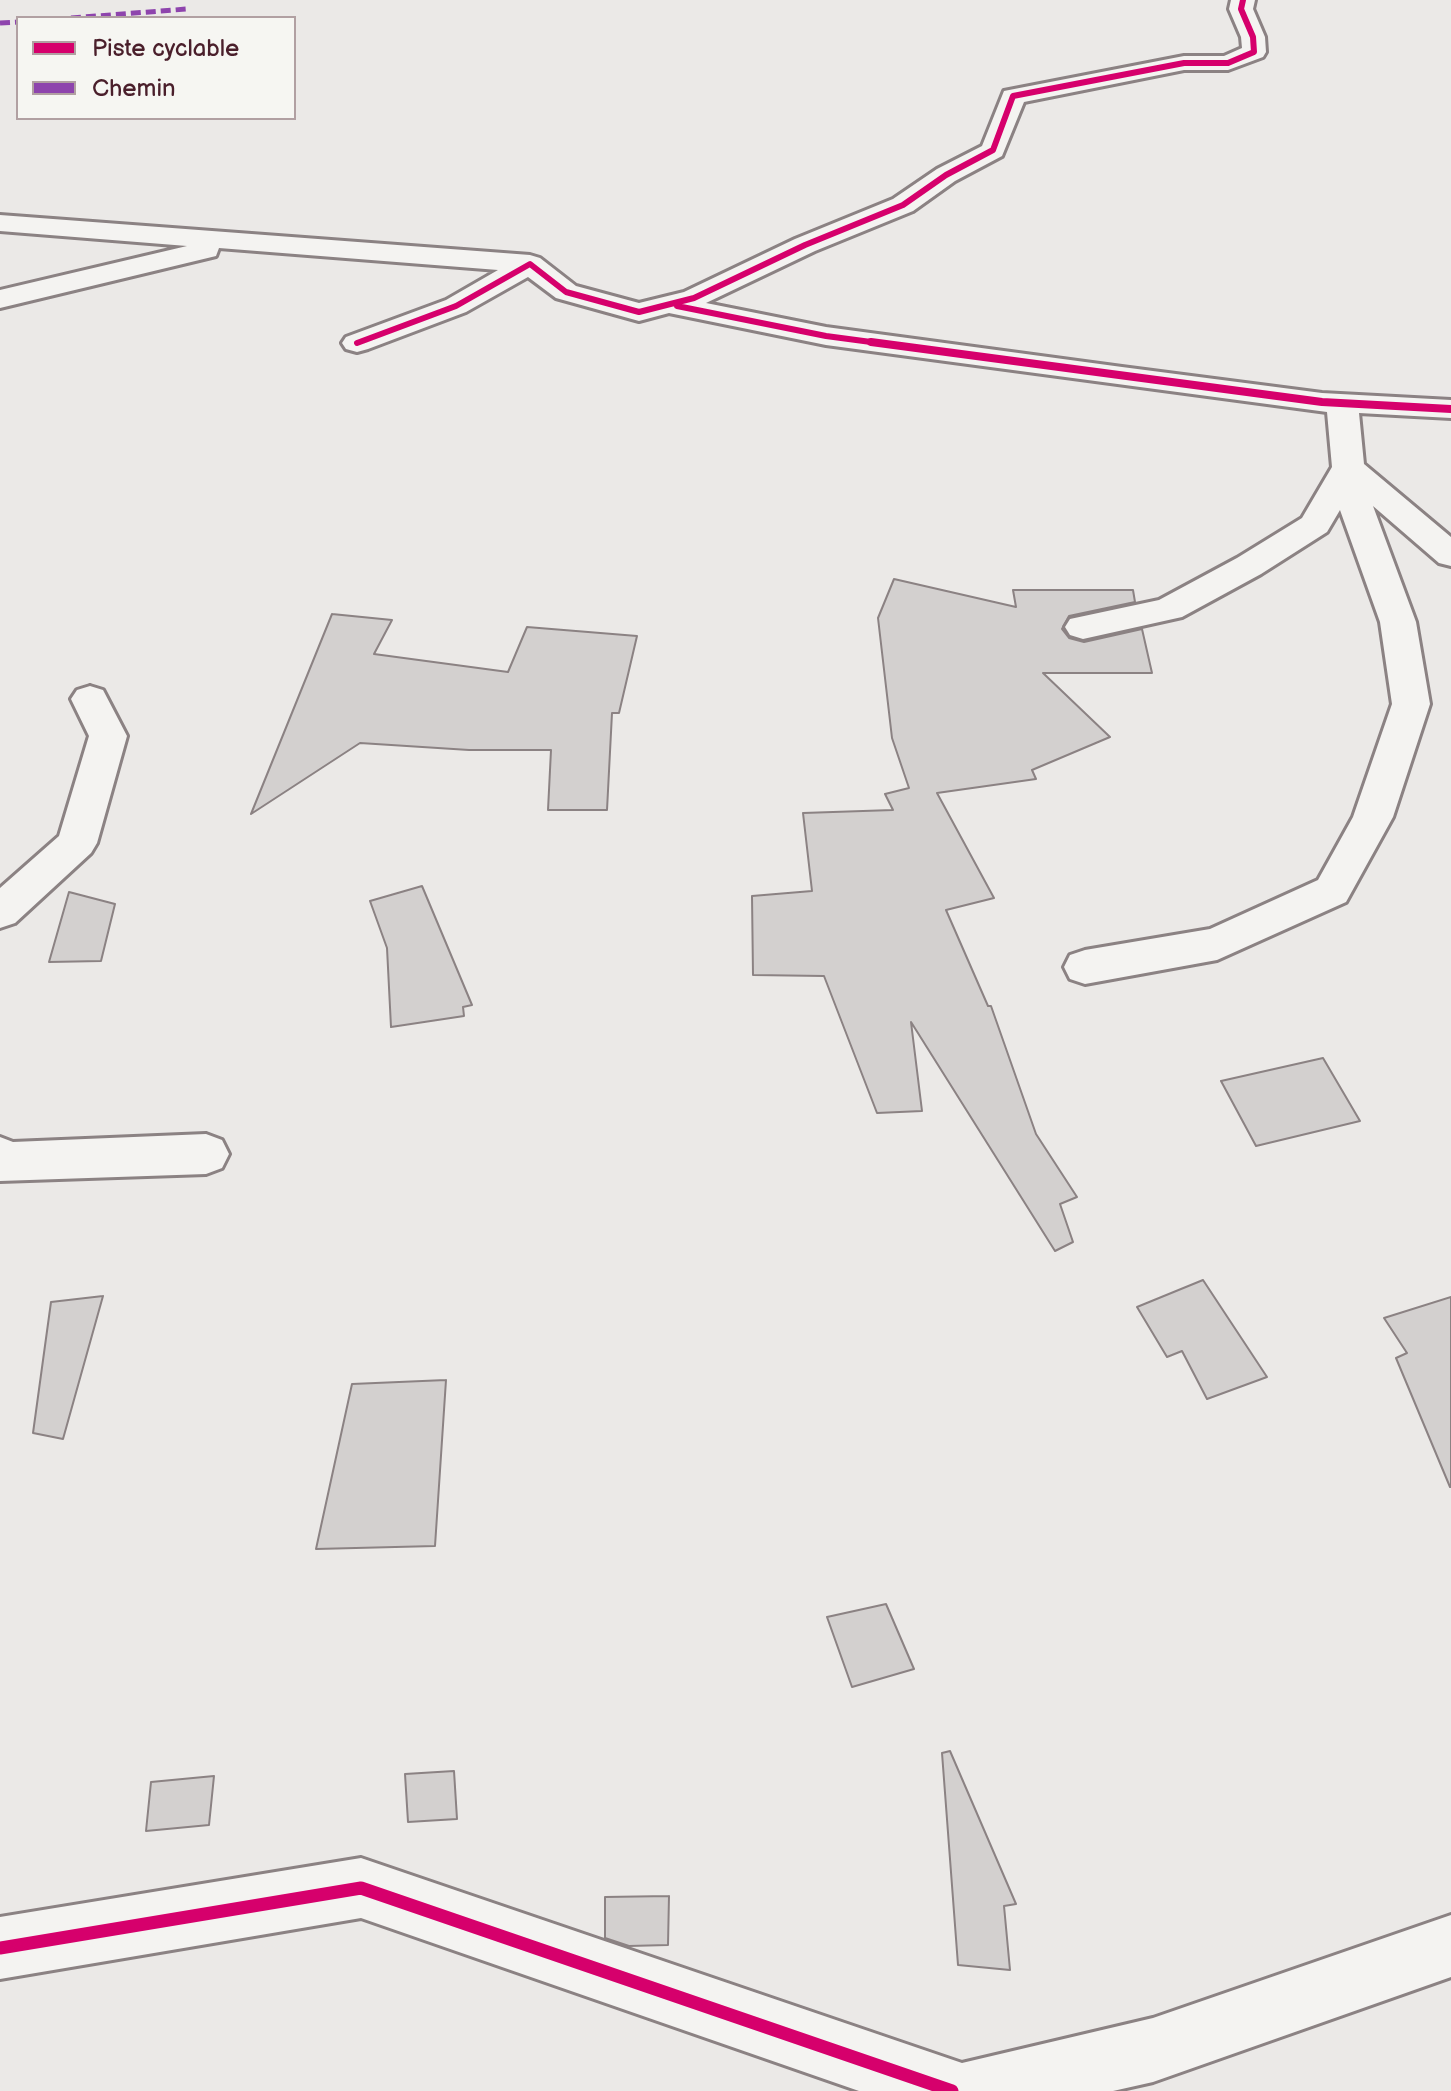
<!DOCTYPE html>
<style>
body{margin:0}
#map{position:relative;width:1451px;height:2091px;overflow:hidden;background:#ebe9e7;font-family:"Balsamiq Sans",sans-serif}
canvas{display:block}
.legend{position:absolute;left:16px;top:16px;width:280px;height:104px;box-sizing:border-box;background:#f6f6f2;border:2px solid #b1a0a2;margin:0;padding:10px 14px;list-style:none;font-size:24px;color:#4a1f2b}
.legend li{display:flex;align-items:center;gap:16px;height:40px}
.legend b{width:40px;border:2px solid #b1a0a2}
</style>
<div id="map">
<canvas width="1451" height="2091"></canvas>
<ul class="legend">
<li><b style="height:10px;background:#d6006c"></b>Piste cyclable</li>
<li><b style="height:10px;background:#8e44ad"></b>Chemin</li>
</ul>
</div>
<script>
const c = document.querySelector('canvas').getContext('2d');
c.lineJoin = 'round';
function paint(path, color) {
  c.fillStyle = color;
  c.fill(path, 'evenodd');
}
function shape(rows) {
  const path = new Path2D();
  for (const r of rows) {
    path.moveTo(r[0], r[1]);
    for (let i = 2; i < r.length; i += 2) path.lineTo(r[i], r[i + 1]);
  }
  return path;
}
function trace(path, color, width, dash) {
  c.strokeStyle = color;
  c.lineWidth = width;
  c.lineCap = dash ? 'butt' : 'round';
  c.setLineDash(dash || []);
  c.stroke(path);
}
const building = shape([
 [894,579,1016,607,1013,590,1133,590,1135,602,1069,616,1062,629,1069,638,1084,642,1142,629,1152,673,1043,673,1110,737,1032,770,1036,779,937,793,994,898,946,910,988,1006,991,1006,1036,1134,1077,1197,1060,1204,1073,1242,1055,1251,911,1022,922,1111,877,1113,824,976,753,975,752,896,812,891,803,813,893,810,885,794,909,788,892,738,878,618,894,579],
 [332,614,392,620,374,654,508,672,527,627,637,636,619,713,612,713,607,810,548,810,551,750,469,750,360,743,251,814,332,614],
 [422,886,472,1005,463,1007,464,1016,391,1027,387,948,370,901,422,886],
 [69,892,115,904,101,961,49,962,69,892],
 [1323,1058,1360,1121,1256,1146,1221,1081,1323,1058],
 [1203,1280,1267,1377,1207,1399,1182,1351,1167,1357,1137,1307,1203,1280],
 [103,1296,63,1439,33,1433,51,1302,103,1296],
 [1451,1297,1451,1487,1450,1487,1396,1358,1407,1353,1384,1318,1451,1297],
 [446,1380,435,1546,316,1549,352,1384,446,1380],
 [886,1604,914,1669,852,1687,827,1617,886,1604],
 [950,1751,1016,1904,1004,1906,1010,1970,958,1965,942,1753,950,1751],
 [454,1771,457,1819,408,1822,405,1774,454,1771],
 [214,1776,209,1825,146,1831,151,1782,214,1776],
 [669,1896,668,1945,629,1946,605,1938,605,1897,669,1896]
]);
paint(building, '#d3d0cf');
trace(building, '#8b8283', 2);
const street = shape([
 [1231,0,1255,0,1253,9,1265,37,1266,52,1263,57,1228,70,1184,70,1024,102,1002,156,955,181,913,211,815,251,706,303,826,327,1122,367,1322,393,1451,400,1451,418,1359,413,1364,464,1451,537,1451,566,1439,563,1373,506,1416,622,1430,704,1393,817,1346,902,1217,960,1085,984,1070,979,1064,967,1070,955,1085,950,1210,929,1318,880,1353,817,1392,704,1380,622,1340,510,1327,532,1261,574,1182,617,1083,639,1070,635,1065,627,1070,619,1159,600,1237,558,1302,518,1332,467,1327,412,826,345,669,313,639,321,556,298,528,277,466,312,368,349,357,352,346,349,342,343,346,337,446,300,498,270,219,248,216,256,0,308,0,290,187,246,0,231,0,215,530,255,540,258,576,286,639,303,684,292,795,239,893,199,937,169,982,146,1004,91,1184,56,1224,56,1242,48,1241,37,1229,9,1231,0],
 [90,686,103,690,127,736,97,843,91,853,15,923,0,928,0,888,59,836,89,736,71,699,77,690,90,686],
 [206,1134,222,1140,229,1154,222,1168,206,1174,0,1181,0,1137,13,1142,206,1134],
 [361,1858,962,2063,1153,2018,1451,1915,1451,1977,1153,2082,1113,2091,859,2091,361,1918,0,1979,0,1917,361,1858]
]);
trace(street, '#8b8283', 6);
paint(street, '#f4f3f1');
trace(shape([
 [71,18,187,9],
 [0,23,18,22]
]), '#8e44ad', 5, [10, 5]);
trace(shape([
 [677,306,826,336,886,344],
 [357,343,456,306,530,264,566,292,639,312,694,298,805,245,903,205,946,175,993,150,1013,96,1184,63,1228,63,1254,52,1253,37,1241,9,1243,0]
]), '#d6006c', 6);
trace(shape([
 [871,342,1322,402,1451,409]
]), '#d6006c', 8);
trace(shape([
 [0,1948,361,1888,952,2091]
]), '#d6006c', 13);
</script>
